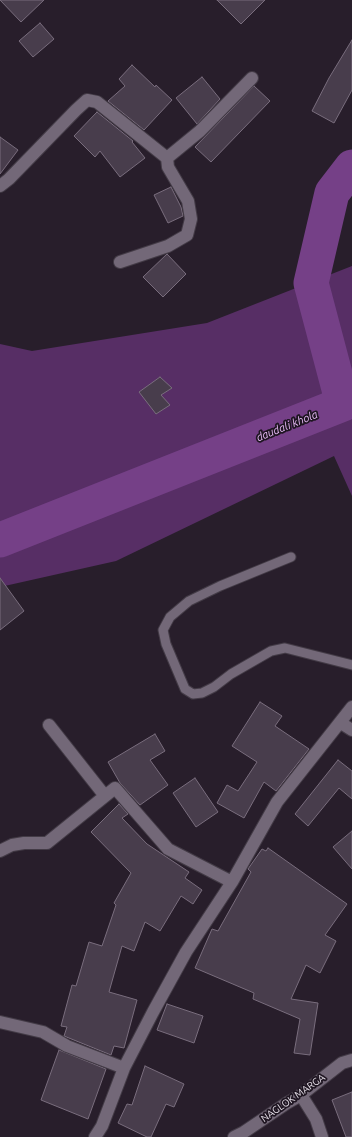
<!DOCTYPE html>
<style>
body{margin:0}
canvas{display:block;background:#281e2b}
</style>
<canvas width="352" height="1137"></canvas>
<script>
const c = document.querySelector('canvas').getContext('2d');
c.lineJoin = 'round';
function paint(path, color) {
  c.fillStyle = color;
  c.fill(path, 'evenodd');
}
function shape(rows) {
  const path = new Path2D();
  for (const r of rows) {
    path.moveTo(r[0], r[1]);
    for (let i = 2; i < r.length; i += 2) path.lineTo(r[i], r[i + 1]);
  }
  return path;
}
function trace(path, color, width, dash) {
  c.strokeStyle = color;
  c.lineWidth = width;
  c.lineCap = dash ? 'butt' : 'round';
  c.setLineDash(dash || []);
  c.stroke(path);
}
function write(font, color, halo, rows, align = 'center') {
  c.font = font + ' Ubuntu,sans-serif';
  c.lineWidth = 3.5;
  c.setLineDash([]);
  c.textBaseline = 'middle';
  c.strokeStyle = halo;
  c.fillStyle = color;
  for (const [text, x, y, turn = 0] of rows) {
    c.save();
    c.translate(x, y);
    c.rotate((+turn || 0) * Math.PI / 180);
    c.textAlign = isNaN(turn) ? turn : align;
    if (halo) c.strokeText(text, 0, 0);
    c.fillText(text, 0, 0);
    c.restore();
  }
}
paint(shape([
 [352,266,352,496,334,456,116,561,0,587,0,344,32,351,207,323]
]), '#572e65');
trace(shape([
 [0,540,343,404,311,283,332,193,352,167]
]), '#754087', 35);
const building = shape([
 [0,0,44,0,21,22,0,0],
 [217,0,265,0,241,24,217,0],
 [40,23,54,39,33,57,19,41,40,23],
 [352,40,352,90,334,123,312,111,329,78,352,40],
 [132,65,155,87,156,85,172,100,144,130,108,101,125,86,119,79,132,65],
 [202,77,220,99,197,124,176,98,202,77],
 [254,86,270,101,211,162,195,147,254,86],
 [97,112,133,141,132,142,145,158,120,177,100,151,95,157,74,136,97,112],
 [0,137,18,150,0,174,0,137],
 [171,187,181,207,183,216,168,223,154,195,171,187],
 [167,254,186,274,163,297,143,277,167,254],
 [160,377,172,388,161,395,170,405,156,414,139,392,160,377],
 [0,578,24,611,0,630,0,578],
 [260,702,282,716,275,726,309,749,276,791,264,782,244,818,217,803,227,785,238,791,257,762,232,746,260,702],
 [155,734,165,751,150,760,168,785,140,805,120,783,108,762,155,734],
 [338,760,352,771,352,799,339,788,308,826,295,814,338,760],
 [195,778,218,812,196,827,173,793,195,778],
 [119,804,128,814,122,818,147,844,189,872,185,878,202,890,193,904,181,896,160,931,145,922,134,951,122,946,109,992,137,1000,124,1048,114,1046,111,1055,64,1036,67,1027,61,1026,72,985,76,986,89,942,102,946,116,905,114,903,131,873,91,832,119,804],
 [352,831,352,869,333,847,352,831],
 [268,848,347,904,325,935,336,941,320,973,306,965,291,999,318,1003,310,1055,294,1053,300,1019,253,999,254,993,195,968,212,929,218,931,251,872,248,869,262,849,266,851,268,848],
 [167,1004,203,1016,194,1043,157,1030,167,1004],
 [59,1050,106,1069,88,1119,41,1100,59,1050],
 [145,1066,184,1084,174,1107,166,1104,151,1137,147,1137,118,1123,127,1104,132,1105,145,1066],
 [352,1092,352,1137,346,1137,332,1100,352,1092]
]);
paint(building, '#483d4c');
trace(building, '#796d7d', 1);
const service = shape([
 [291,557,220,586,189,601,170,617,163,630,166,644,185,689,193,694,202,693,214,687,231,674,271,651,285,648,352,665]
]);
const minor = shape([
 [0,186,9,179,76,110,87,100,97,102,167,158,200,131,252,78],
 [120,262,168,246,187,235,191,219,188,201,168,167,167,158],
 [341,723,352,730],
 [49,725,105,796],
 [0,851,12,845,24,843,47,843,115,788,168,849,232,882],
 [0,1022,43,1032,67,1046,124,1068],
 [301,1095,316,1119,322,1137],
 [95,1137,102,1126,124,1068,153,1012,186,952,232,882,277,802,352,707],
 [234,1137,244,1132,287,1103,301,1095,342,1063,352,1060]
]);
trace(service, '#433b46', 11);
trace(minor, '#433b46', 14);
trace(service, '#736878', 9);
trace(minor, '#736878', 12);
write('10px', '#e4dee7', '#1e1521', [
 ["NAGLOK MARGA",293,1098,-35]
]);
write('italic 11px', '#e5b9f4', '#1e1521', [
 ["daudali khola",287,426,-22]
]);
</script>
